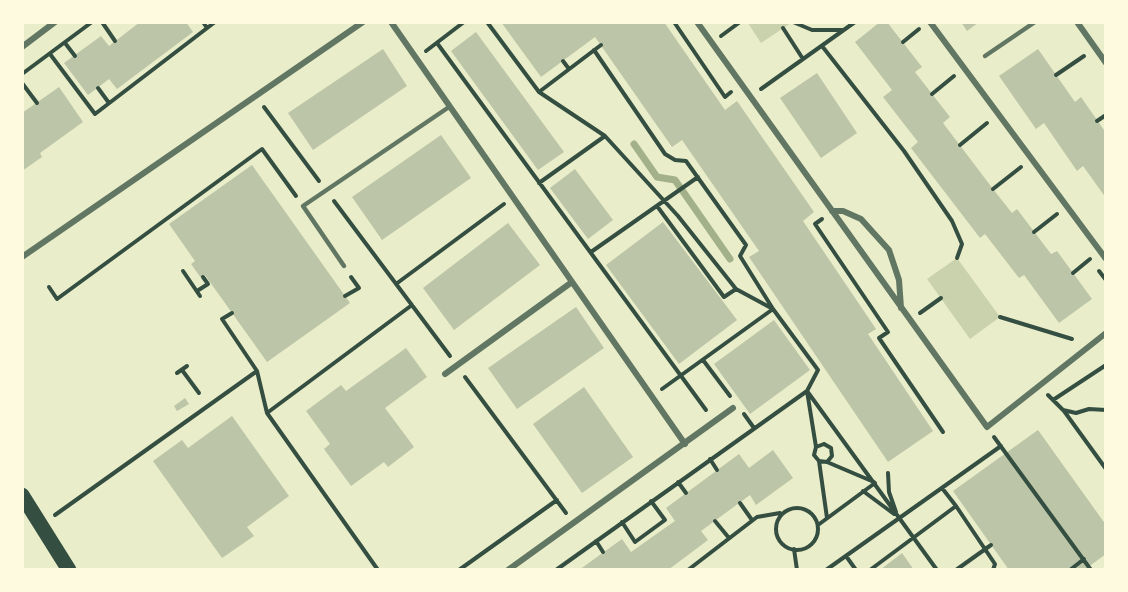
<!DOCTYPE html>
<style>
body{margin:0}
#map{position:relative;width:1128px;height:592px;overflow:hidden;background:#e9edc9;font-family:"Titillium Web",sans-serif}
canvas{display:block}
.frame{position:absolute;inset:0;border:24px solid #fefae0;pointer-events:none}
</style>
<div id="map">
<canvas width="1128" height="592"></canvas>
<div class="frame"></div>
</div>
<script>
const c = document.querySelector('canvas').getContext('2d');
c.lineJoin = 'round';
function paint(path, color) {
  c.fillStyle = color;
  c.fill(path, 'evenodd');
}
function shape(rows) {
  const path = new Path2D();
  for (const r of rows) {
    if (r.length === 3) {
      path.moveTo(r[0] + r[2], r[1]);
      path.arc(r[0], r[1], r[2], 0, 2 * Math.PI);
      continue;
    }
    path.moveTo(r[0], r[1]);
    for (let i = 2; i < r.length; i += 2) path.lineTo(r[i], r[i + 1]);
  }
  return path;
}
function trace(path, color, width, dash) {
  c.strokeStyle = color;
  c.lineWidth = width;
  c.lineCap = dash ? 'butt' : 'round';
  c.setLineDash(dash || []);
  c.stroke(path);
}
paint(shape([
 [748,23,791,23,761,43],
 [957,258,1000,317,970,339,927,279]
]), '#cad2ad');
trace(shape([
 [634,144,657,177,675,180,730,259]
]), '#a3b18a', 7);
paint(shape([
 [140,22,186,22,193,32,117,89,109,79,88,95,64,63,101,36,109,46],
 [501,22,664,22,725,110,737,101,814,212,803,221,876,329,868,334,933,431,888,462,749,257,759,251,682,140,672,147,595,37,541,77],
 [880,22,887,22,922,67,915,72,950,117,943,123,993,189,1012,213,1017,209,1051,254,1057,251,1092,299,1059,323,1024,275,1019,278,985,234,980,238,911,148,918,142,883,97,892,90,855,42],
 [961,22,979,22,967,31],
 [476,32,564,152,538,170,451,51],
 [383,49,407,86,313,150,288,113],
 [1038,49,1075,102,1081,97,1106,133,1106,198,1083,166,1077,171,1044,123,1036,129,999,76],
 [817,73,857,133,821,158,780,98],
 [59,87,83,122,40,153,42,157,22,171,22,113],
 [441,135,471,178,382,240,352,197],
 [252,165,350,303,267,362,205,275,201,278,191,264,195,261,169,224],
 [575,169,613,220,588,239,550,188],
 [663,222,737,320,679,364,606,265],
 [508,223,540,265,454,330,423,288],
 [576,307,604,348,517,409,488,368],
 [774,320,810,370,750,414,714,364],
 [406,348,427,377,385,408,414,447,388,467,384,462,351,486,324,449,330,444,306,411,341,385,346,391],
 [584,387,633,457,582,493,533,424],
 [185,398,189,404,177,411,174,406],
 [232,416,289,496,247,527,254,536,222,558,153,461,182,440,188,448],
 [1038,430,1106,525,1106,554,1084,570,1009,570,953,491],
 [773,450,793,478,756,505,750,495,701,531,708,540,668,570,579,570,622,539,631,552,675,521,666,508,739,454,749,468],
 [902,553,914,570,880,570]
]), '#bcc5a7');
trace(shape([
 [102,22,115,41],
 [203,22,207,28],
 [487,22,539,92,605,136,678,216,736,289,773,309,818,370,807,391,937,570],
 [674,22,725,97,731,92],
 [793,22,812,30,844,30],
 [783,28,803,59],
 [721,36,740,22],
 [903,42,919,29],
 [65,43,75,56],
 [437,43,706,410],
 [822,46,904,151,952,221,962,244,957,258],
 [594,50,665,154,675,160,686,161,746,245,740,256,773,309,662,389],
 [426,51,464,22],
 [50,54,95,114,215,22],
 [563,61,569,69],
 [22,74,92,22],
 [1056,75,1084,56],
 [22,83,37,103],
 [98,88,109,103],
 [761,89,855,22],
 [539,92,601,45],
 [932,94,954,76],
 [264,107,319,181],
 [1097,121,1106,115],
 [960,145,987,123],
 [539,183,605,136],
 [993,189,1021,167],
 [334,201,450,356],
 [657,206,724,297,736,289],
 [822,219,815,224,888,332,879,338,943,432],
 [1034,232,1057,214],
 [591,252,698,177],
 [183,271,200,296],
 [1099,271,1106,280],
 [1073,273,1090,259],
 [396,284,504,204],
 [49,287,57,299,262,149,296,196],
 [197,291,208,284,203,277],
 [345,296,359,288,351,277],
 [232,313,222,319,257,371,267,413,378,570],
 [920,313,941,298],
 [1000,317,1072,339],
 [703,360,730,396],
 [182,370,199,393],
 [177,373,187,366],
 [465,377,566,513],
 [1048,395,1063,410,1076,413,1089,409,1106,410],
 [1053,400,1106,365],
 [1064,411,1106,469],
 [267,413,412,305],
 [744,414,754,428],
 [994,437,1091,570],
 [824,444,831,448,832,456,827,462,819,461,814,455,816,447,824,444],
 [710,459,717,470],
 [819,461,827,518],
 [827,462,874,482],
 [888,473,889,492,896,512],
 [678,482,686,493],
 [863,491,894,514],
 [740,503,752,520],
 [956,506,995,564,993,570],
 [797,529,21],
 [55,515,257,371],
 [715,521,729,538],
 [622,522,635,542,665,520,651,501],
 [818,525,875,483],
 [596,541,603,552],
 [794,549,797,570],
 [846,556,856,570],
 [459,570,557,500],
 [556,570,807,391,816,447],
 [688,570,757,517,780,513],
 [826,570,1001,446],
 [870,570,956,506,942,488],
 [956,570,991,545],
 [1070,570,1084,559]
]), '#344e41', 4);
trace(shape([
 [985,56,1035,22],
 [344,266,303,206,449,107]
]), '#617663', 4.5);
trace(shape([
 [391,22,685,444],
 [697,22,987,427,1106,333],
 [930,22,1106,259],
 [1077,22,1106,63],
 [22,47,55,22],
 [832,211,843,211,861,219,889,250,899,280,901,308],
 [22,257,363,22],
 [445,374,572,282],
 [508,570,733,408]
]), '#617663', 6);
trace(shape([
 [22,495,69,570]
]), '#344e41', 15);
</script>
